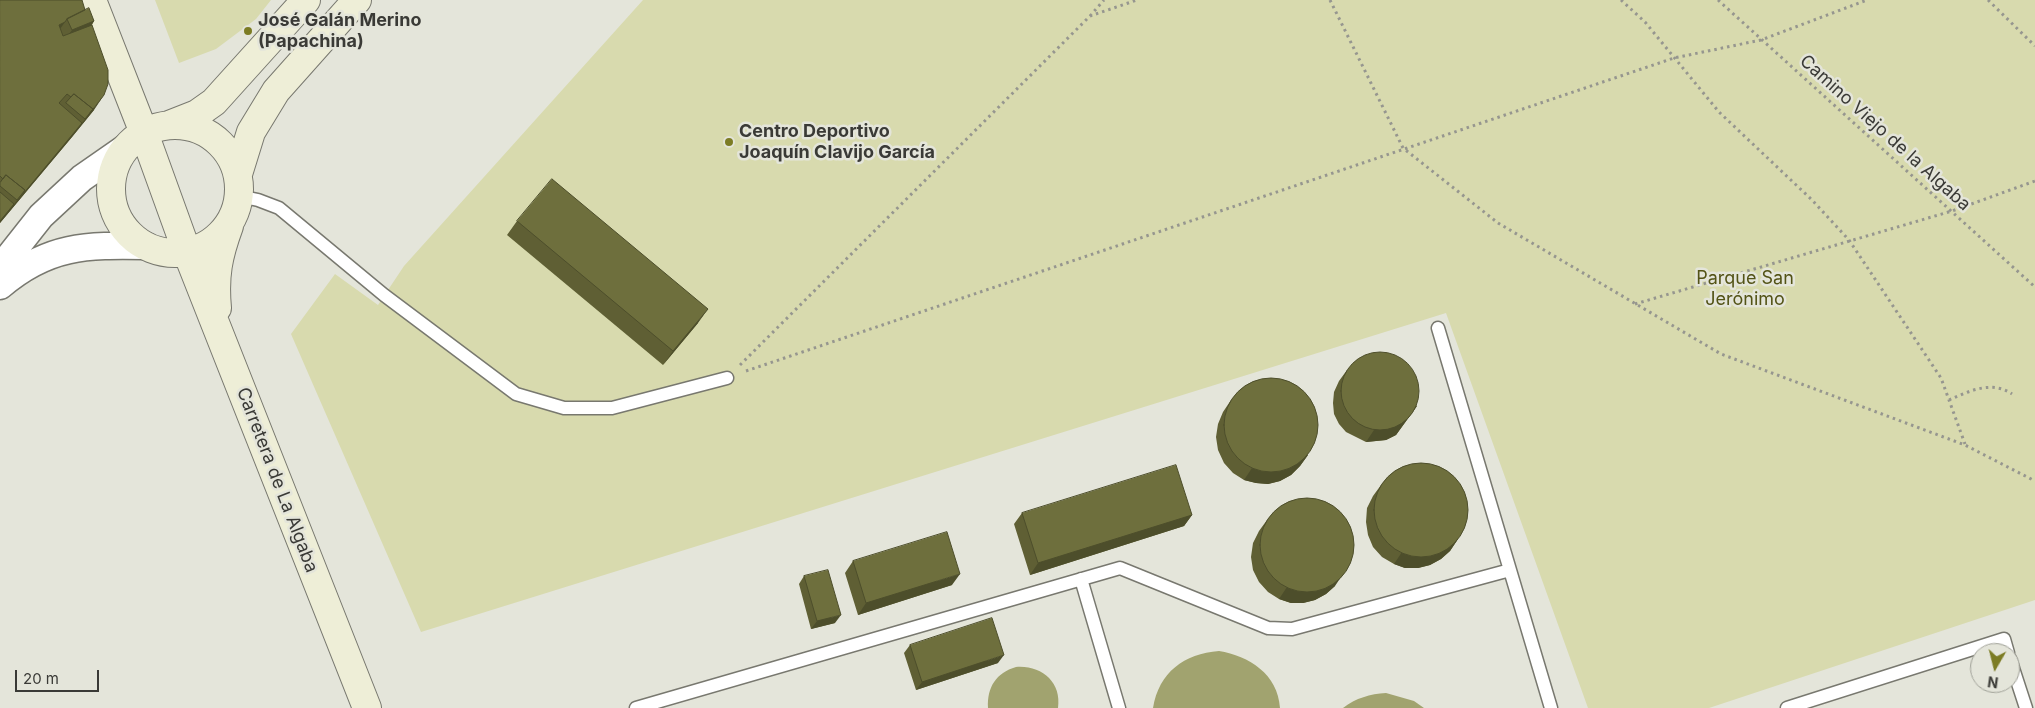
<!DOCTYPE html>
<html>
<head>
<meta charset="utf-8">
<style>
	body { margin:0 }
	#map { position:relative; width:2035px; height:708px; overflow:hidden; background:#e4e5da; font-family:Inter,sans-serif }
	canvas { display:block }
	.north { position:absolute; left:1970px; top:643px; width:50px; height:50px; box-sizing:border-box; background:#e4e5da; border:1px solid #a0a198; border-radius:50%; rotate:188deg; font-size:14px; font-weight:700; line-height:20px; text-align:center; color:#3a3a36 }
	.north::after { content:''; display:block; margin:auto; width:18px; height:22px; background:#7c7c24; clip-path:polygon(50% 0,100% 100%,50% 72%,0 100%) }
	.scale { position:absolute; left:15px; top:670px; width:84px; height:22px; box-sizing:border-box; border:2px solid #3a3a36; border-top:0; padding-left:6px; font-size:15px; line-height:18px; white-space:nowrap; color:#3a3a36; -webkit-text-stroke:4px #e4e5da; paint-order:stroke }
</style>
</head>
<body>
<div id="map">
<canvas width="2035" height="708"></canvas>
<div class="north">N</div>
<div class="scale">20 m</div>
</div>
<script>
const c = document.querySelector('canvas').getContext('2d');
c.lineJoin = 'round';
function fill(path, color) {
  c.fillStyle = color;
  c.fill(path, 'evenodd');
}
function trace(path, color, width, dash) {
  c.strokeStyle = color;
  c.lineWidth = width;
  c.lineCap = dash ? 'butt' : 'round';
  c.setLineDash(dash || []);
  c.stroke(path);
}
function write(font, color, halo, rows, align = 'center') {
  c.font = font + ' Inter,sans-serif';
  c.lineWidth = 5;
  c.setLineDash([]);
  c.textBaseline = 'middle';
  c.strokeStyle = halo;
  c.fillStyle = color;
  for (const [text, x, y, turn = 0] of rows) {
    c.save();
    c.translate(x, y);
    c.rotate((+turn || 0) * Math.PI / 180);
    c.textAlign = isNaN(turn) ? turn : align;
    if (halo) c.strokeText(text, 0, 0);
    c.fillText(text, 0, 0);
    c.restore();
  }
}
fill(new Path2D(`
	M155,0H271L256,19L216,49L179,63Z
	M643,0H2035V600L1709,708H1588L1446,313L421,632L291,334L335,274L378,305L404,266Z`), '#d8daae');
fill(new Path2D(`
	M1219,651C1249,656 1278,674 1280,708H1153C1159,672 1184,654 1219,651Z
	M1016,667C1041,665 1062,682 1058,708H988C987,687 996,673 1016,667Z
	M1386,693L1414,701L1424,708H1343C1356,698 1370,694 1386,693Z`), '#a1a36f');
const lane = new Path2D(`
	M239,196L258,200L279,208L384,295L516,394L564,408H612L727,378
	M1438,328L1551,708
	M1081,579L1119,708
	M2010,659L2026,708
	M636,708L1120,568L1268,628L1292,629L1510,570
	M1787,708L2004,639L2008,653`);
const street = new Path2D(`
	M0,268L41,216L82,178L128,146
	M0,286C48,245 86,245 146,246`);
const secondary = new Path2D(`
	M92,0L144,133L187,252L367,708
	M169,125L197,114L214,102L306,0
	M111 189a64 64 0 1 1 128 0a64 64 0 1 1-128 0Z
	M238,174L251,132L276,91L357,0
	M217,308C214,276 218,256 229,226`);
trace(lane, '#78786f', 15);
trace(street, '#78786f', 29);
trace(secondary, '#78786f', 30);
trace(new Path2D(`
	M1330,0L1403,148L1498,223L1721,354L1965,445L2035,481
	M1621,0L1645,22L1719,112L1812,200L1849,240L1941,378L1965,444
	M1718,0L2035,287
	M1988,0L2035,46
	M1090,16L1104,0
	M1635,304L1952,211L2035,181
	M740,365L1090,16L1137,0
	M746,371L1674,58L1761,40L1867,0
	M1949,400C1969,391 1992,380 2012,394`), '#96968f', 3, [2.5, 4]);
trace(lane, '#fff', 12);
trace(street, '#fff', 26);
trace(secondary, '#eeeed7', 28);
fill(new Path2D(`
	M0,0L85,10L94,21L92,25L94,110L72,137L0,223Z
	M517,221L698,323L663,365L507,235Z
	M1347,370L1417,406L1396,435L1386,440L1366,442L1346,432L1339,424L1334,414L1333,403L1334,392L1339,381Z
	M1231,400L1308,455L1300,466L1291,475L1280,481L1268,484L1256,483L1244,480L1233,473L1224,463L1218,450L1216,437L1218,424L1223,412Z
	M1381,485L1458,539L1450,551L1441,559L1430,565L1418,568H1405L1394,564L1382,557L1373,547L1368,535L1366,522L1367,508L1373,496Z
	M1022,513L1192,515L1184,526L1030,575L1014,524Z
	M1267,520L1335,586L1326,594L1315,600L1303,603H1291L1279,599L1268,592L1259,582L1253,570L1251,557L1253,543L1259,531Z
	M853,561L952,585L858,615L845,573Z
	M804,576L835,623L811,629L799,584Z
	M910,645L998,663L916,690L904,653Z`), '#5f5f34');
fill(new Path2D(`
	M94,21L81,39L62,44L72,30Z
	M65,22L55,36L59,25Z
	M104,95L94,110L72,137L0,223V221L82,123Z
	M708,309L698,323L663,365L673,351Z
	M1417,406L1396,435L1386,440L1366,442L1374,430Z
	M1308,455L1300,466L1291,475L1280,481L1268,484L1256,483L1244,480L1252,468Z
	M1192,515L1184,526L1030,575L1038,563Z
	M1458,539L1450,551L1441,559L1430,565L1418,568H1405L1394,564L1402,552Z
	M960,574L952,585L858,615L866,603Z
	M1343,574L1335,586L1326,594L1315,600L1303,603H1291L1279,599L1287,587Z
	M841,615L835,623L811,629L817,621Z
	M1004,655L998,663L916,690L922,682Z`), '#4d4e2b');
const building = new Path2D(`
	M0,0H82L85,10L67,19L65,22L59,25L63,36L92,25L108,70V84L104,95L90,113L93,109L74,94L71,97L67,94L59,103L82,123L23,194L25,190L6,175L3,179L0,176Z
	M89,8L94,21L72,30L67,19Z
	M74,94L93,109L85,119L66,103Z
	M6,175L25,190L17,200L0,186V183Z
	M552,179L708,309L673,351L517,221Z
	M0,192L14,204L0,221Z
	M1341 391a39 39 0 1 1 78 0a39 39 0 1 1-78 0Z
	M1224 425a47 47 0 1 1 94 0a47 47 0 1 1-94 0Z
	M1374 510a47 47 0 1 1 94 0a47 47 0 1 1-94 0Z
	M1176,465L1192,515L1038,563L1022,513Z
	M1260 545a47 47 0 1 1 94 0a47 47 0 1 1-94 0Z
	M947,532L960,574L866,603L853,561Z
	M828,570L841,615L817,621L804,576Z
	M992,618L1004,655L922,682L910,645Z`);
fill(building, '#6e6f3d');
trace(building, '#4d4e2b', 1);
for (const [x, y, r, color] of [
	[248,31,5,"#7c7c24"],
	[729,142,5,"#7c7c24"]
]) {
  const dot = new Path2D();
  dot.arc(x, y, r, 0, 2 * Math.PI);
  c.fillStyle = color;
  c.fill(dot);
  trace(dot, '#e4e5da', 2);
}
write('bold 18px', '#3a3a36', '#e4e5da', [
	["José Galán Merino",258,21],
	["(Papachina)",258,42],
	["Centro Deportivo",739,132],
	["Joaquín Clavijo García",739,153]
], 'left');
write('18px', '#3a3a36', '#e4e5da', [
	["Camino Viejo de la Algaba",1885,133,42],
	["Carretera de La Algaba",277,480,69]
]);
write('18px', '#535316', '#e4e5da', [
	["Parque San",1745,279],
	["Jerónimo",1745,300]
]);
</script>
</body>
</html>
